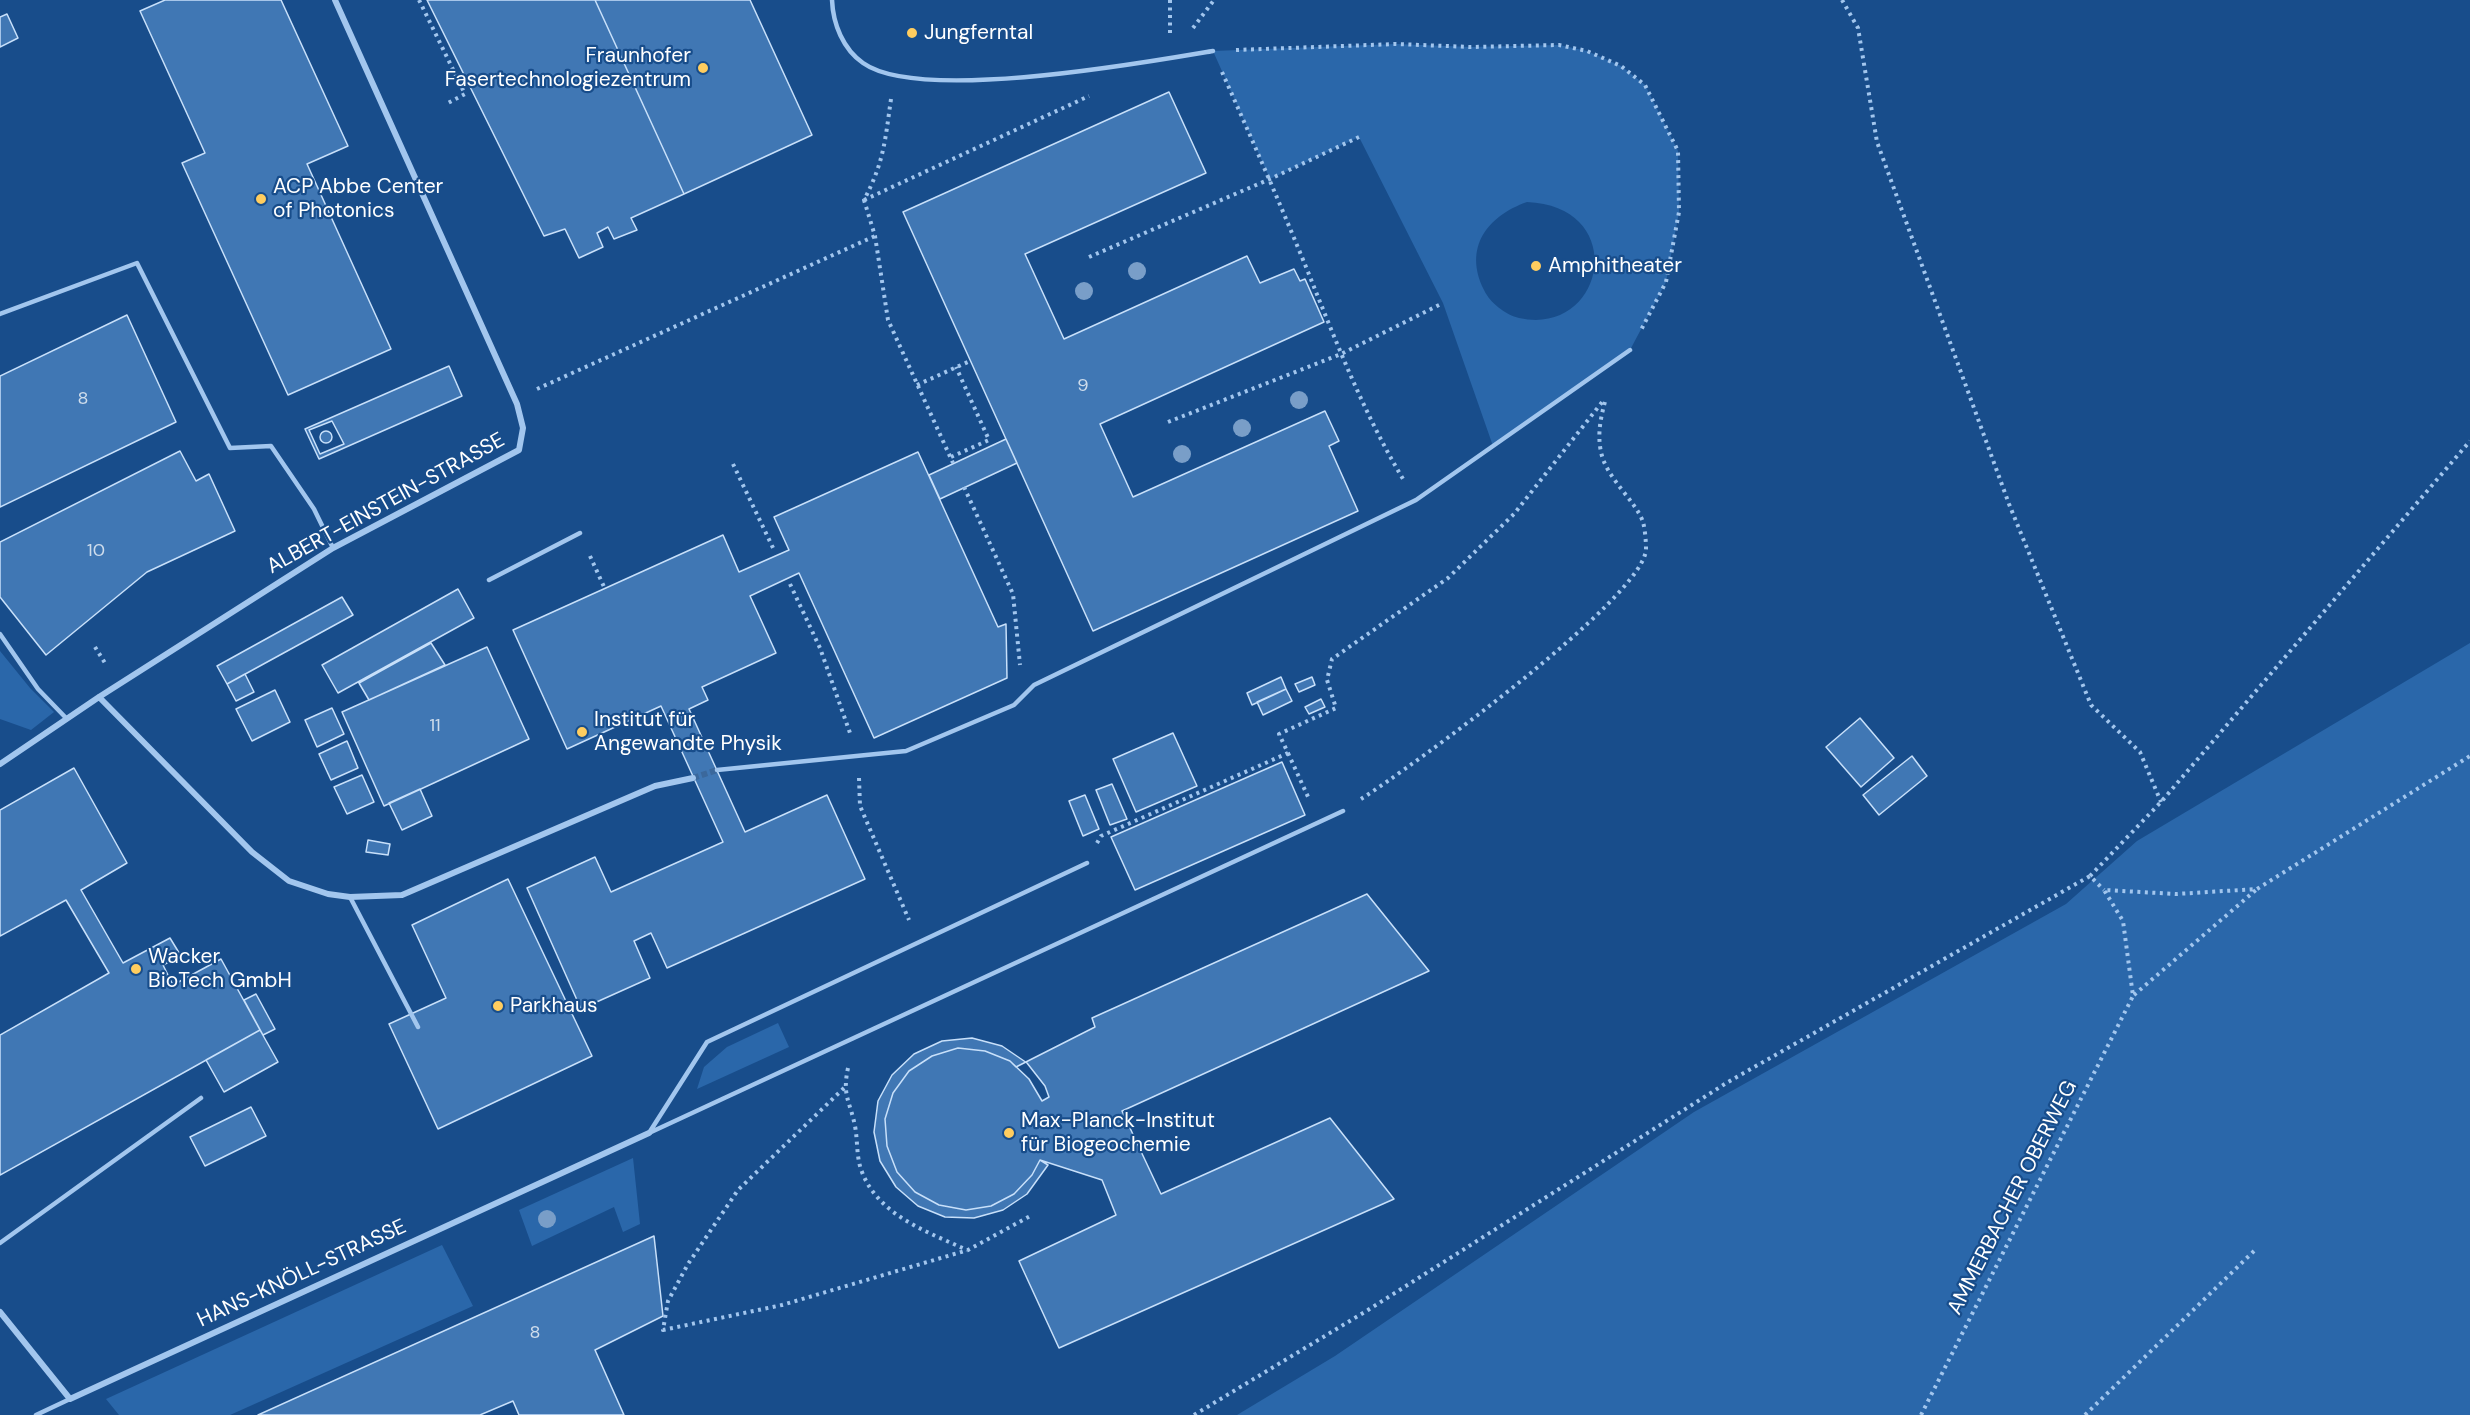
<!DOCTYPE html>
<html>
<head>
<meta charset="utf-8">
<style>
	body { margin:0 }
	canvas { display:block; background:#184d8b }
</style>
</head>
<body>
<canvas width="2470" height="1415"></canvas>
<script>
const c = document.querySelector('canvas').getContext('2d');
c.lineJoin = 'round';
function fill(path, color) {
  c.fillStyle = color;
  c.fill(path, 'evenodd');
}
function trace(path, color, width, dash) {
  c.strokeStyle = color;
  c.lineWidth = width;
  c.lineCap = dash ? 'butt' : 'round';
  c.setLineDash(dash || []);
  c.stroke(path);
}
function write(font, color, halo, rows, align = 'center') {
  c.font = font + ' "DM Sans",sans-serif';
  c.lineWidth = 4.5;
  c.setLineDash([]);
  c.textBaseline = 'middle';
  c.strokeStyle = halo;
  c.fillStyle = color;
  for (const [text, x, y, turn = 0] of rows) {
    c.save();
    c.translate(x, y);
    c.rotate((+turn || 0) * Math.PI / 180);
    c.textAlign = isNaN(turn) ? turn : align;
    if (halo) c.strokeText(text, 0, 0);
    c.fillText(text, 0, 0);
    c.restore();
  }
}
fill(new Path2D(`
	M1396,44L1471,47L1559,45L1587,51L1621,66L1645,85L1678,151L1679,212L1666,282L1630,350L1493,446L1443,303L1359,137L1270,179L1213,51ZM1527,202C1630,206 1606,337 1519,318C1506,315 1490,303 1484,290C1463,248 1487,216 1527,202Z
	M2470,643V1415H1237L1335,1356L1694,1112L2066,904L2137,841Z
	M0,651L30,688L54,712L31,730L0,719Z
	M778,1023L789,1047L697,1089L704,1067L727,1047Z
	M633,1158L640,1224L623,1232L614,1207L532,1246L519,1210Z
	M442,1245L473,1306L230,1415H119L106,1399Z`), '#2a67aa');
const building = new Path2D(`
	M165,0H281L348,146L307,164L391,349L288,395L182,163L205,153L140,11Z
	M427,0H595L684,194L631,218L637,230L614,239L608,227L597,233L603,247L579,258L565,229L544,236Z
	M595,0H750L812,135L684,194Z
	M7,14L18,38L0,47V17Z
	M1169,92L1206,173L1025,254L1064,339L1247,256L1260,283L1294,269L1300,281L1305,279L1324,322L1100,424L1133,497L1325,411L1339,441L1329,446L1358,511L1093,631L903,212Z
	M127,315L176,422L0,507V376Z
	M449,366L462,396L319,459L305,429ZM332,421L344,444L320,454L309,430Z
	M320 437a6 6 0 1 1 12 0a6 6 0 1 1-12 0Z
	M1006,439L1017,463L940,499L929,475Z
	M180,451L196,481L209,474L235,531L147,572L46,655L0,597V542Z
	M918,452L998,627L1006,624L1007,678L874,738L799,573L750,596L776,653L702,687L708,700L689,709L745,832L827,795L865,879L667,968L651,933L634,941L650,978L581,1009L527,888L595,857L611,892L723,842L661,706L567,749L513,630L723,535L739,572L789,550L774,517Z
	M458,589L474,618L338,693L322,665Z
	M342,597L353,615L227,684L217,666Z
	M431,643L445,665L369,700L359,683Z
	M487,647L529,739L384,806L342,712Z
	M245,674L254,692L236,701L227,684Z
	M1281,677L1286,689L1252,705L1247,693Z
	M1312,677L1315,685L1299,692L1295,684Z
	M1286,689L1292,701L1263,715L1257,702Z
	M275,690L290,722L252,741L236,709Z
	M1321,699L1325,707L1309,714L1305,707Z
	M332,708L344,734L317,747L305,720Z
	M1860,718L1894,758L1861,787L1826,747Z
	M1173,733L1197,786L1136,812L1113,759Z
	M347,741L358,768L331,780L319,754Z
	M1912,756L1927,776L1879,815L1863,795Z
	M1282,762L1305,815L1135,890L1111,837Z
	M74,768L127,863L81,890L123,963L170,938L181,956L163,965L173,985L221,959L260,1030L0,1175V1035L109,973L66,900L0,936V810Z
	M362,775L374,802L347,814L334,787Z
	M1112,784L1127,819L1110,825L1096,790Z
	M420,789L432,816L402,830L389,803Z
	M1085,795L1099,829L1083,836L1069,801Z
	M368,840L390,844L388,855L366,852Z
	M508,879L592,1056L438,1129L389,1024L446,998L412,925Z
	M1367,894L1429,971L1122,1111L1161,1194L1330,1118L1394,1199L1059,1348L1019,1261L1116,1215L1102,1180L1040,1160L1032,1175L1014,1194L991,1206L966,1210L939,1205L915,1192L897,1172L887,1146L885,1119L893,1093L909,1071L932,1056L958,1048L985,1051L1010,1061L1016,1067L1095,1027L1092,1018Z
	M256,994L275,1029L263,1035L244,1000Z
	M260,1030L278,1062L224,1092L206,1060Z
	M972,1038L1002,1046L1027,1063L1045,1086L1049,1097L1042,1101L1029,1079L1010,1061L985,1051L958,1048L932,1056L909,1071L893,1093L885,1119L887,1146L897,1172L915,1192L939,1205L966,1210L991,1206L1014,1194L1032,1175L1040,1160L1048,1165L1027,1194L1003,1210L974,1218L945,1217L918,1206L896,1187L880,1161L874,1132L878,1101L892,1075L914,1054L942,1041Z
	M251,1107L266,1136L205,1166L190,1137Z
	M654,1236L663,1316L595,1350L624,1415H519L513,1401L480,1415H258Z`);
fill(building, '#4077b4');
trace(building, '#c8e0fa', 1.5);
trace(new Path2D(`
	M693,778L717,770`), '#3b689c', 6, [6, 3]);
trace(new Path2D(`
	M419,0L465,94L446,104
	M1170,0V34
	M1842,0L1858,28L1877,142L2009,504L2091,705L2140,752L2161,802
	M1193,28L1214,0
	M1236,50L1396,44L1471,47L1559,45L1587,51L1621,66L1645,85L1678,151L1679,212L1666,282L1641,330
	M1222,72C1251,137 1279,201 1306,267C1335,339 1363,412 1403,479
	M891,99C885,141 884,162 864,200L875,236L888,320L953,463
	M864,200L1089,96
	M1089,257L1270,179L1359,137
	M917,385L970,361
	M537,389L875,236
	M1168,422L1341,354L1443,303
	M951,457L989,440L956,367
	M733,464L774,550
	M964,487L1013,594L1020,665
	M590,556L605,589
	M790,584L820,648L850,733
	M95,647L105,663
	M1288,753L1309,799
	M859,778L860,806L909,920
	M1361,799C1409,769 1645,597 1646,549C1646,541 1645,529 1643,522C1636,501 1606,478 1601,452C1597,433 1601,416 1606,398
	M1097,843L1101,836L1288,753L1279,734L1336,708L1327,680L1332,659L1448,578L1514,514L1603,401
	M2090,876L2161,802L2470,441
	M2134,995L2257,889
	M848,1068C842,1096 850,1101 855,1126C858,1142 856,1157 862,1172C879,1216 928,1232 967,1250
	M844,1088L738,1190L688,1264L668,1301L663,1330L782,1305L968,1250L1032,1215
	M1194,1415L1368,1310L1728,1082L2090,876L2104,890
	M1921,1415L2133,996L2123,921L2104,890L2176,894L2257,889L2470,756
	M2085,1415L2254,1251`), '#a2c6ee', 4, [3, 4.5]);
trace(new Path2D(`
	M832,0C833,24 843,49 863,63C919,103 1142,63 1213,51
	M0,314L137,263L230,448L271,446L314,509L333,548
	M489,580L580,533
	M0,634L38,689L67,719
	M717,770L906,751L1014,705L1034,685L1416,500L1630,350
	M350,897L418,1027
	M649,1133L1343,811
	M649,1133L707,1042L1087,863
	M0,1243L201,1098
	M36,1415L70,1399`), '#a2c6ee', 4.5);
trace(new Path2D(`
	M99,697L252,852L289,881L328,894L350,897L402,895L655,786L693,778
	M0,764L99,697L333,548L519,450L523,428L517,404L335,0
	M0,1312L70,1399L649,1133`), '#a2c6ee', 6);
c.fillStyle = '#799ec8';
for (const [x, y] of [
	[1137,271],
	[1084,291],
	[1299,400],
	[1242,428],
	[1182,454],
	[547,1219]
]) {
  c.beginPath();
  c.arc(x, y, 9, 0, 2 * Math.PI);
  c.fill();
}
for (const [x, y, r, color] of [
	[912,33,6,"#ffcd5f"],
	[703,68,6,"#ffcd5f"],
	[261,199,6,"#ffcd5f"],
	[1536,266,6,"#ffcd5f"],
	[582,732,6,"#ffcd5f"],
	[136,969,6,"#ffcd5f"],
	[498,1006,6,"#ffcd5f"],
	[1009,1133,6,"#ffcd5f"]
]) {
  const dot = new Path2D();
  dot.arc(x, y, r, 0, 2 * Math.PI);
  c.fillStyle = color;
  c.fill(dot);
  trace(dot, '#184d8b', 2);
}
write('18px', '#cfddec', null, [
	["9",1083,386],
	["8",83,399],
	["10",96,551],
	["11",435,726],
	["8",535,1333]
]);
write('21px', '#fff', '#184d8b', [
	["Jungferntal",924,33],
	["Fraunhofer",691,56,"right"],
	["Fasertechnologiezentrum",691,80,"right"],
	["ACP Abbe Center",273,187],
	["of Photonics",273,211],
	["Amphitheater",1548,266],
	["Institut für",594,720],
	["Angewandte Physik",594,744],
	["Wacker",148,957],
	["BioTech GmbH",148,981],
	["Parkhaus",510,1006],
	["Max-Planck-Institut",1021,1121],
	["für Biogeochemie",1021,1145]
], 'left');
write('21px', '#fff', '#184d8b', [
	["ALBERT-EINSTEIN-STRASSE",386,504,-29],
	["AMMERBACHER OBERWEG",2013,1198,-63],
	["HANS-KNÖLL-STRASSE",302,1274,-25]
]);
</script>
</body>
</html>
